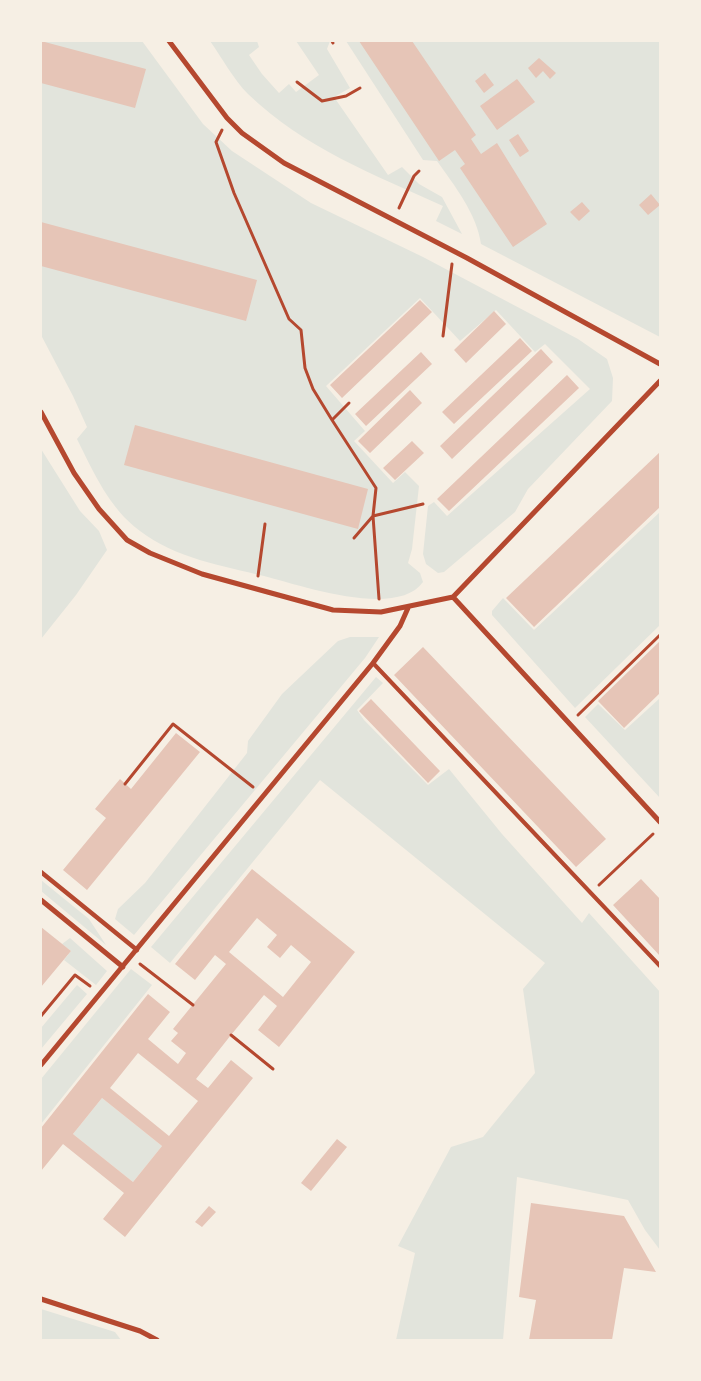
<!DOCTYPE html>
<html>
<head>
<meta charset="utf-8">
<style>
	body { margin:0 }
	#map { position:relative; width:701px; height:1381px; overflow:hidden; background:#f6efe4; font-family:Merriweather,serif }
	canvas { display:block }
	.frame { position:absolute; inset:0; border:42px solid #f6efe4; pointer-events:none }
</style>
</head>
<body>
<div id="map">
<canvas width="701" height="1381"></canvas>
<div class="frame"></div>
</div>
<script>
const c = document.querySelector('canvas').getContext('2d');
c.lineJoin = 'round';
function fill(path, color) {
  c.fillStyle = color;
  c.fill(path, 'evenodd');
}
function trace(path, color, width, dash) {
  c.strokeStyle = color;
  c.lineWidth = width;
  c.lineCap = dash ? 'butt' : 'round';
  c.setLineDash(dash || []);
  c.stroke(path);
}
fill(new Path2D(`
	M41,41H142L203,124L232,151L311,203L423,257L578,339L607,359L613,378L612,401L528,489L515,512L444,572L438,573L426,564L423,554L428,506L434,502L447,516L590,389L545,344L535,352L496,310L460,341L420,298L326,386L365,431L354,441L393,483L405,472L419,486L412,549L408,563L420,573L423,582C397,619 299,585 264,576C223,566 175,558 140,531C109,508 94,473 77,439L87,427L73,396L41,335Z
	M210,41H257L259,47L249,55L262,74L279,93L289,84L296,92L319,75L296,41H330L327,49L350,88L334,97L388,175L402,167L419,184L442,197L462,234L436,221L443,206C375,175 304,148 248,94C234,80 222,58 210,41Z
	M346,41H660V337L481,244C477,214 454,185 437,161L423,160Z
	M41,449L80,511L99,531L107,550L76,595L41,639Z
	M660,512V625L575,708L492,615V611L503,598L534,630Z
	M350,637H379L365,658L134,935L115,919L118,909L145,883L247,753L248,741L282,694L338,641Z
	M376,677L383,683L357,710L364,720L428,785L449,769L502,834L582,923L589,913L660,992V1250L645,1230L628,1200L517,1177L503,1340H396L415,1253L398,1246L451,1147L483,1137L535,1073L523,989L545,963L320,780L170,963L151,947Z
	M660,698V798L585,717L598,704L625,730Z
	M41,880L89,919L106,945L41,891Z
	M70,938L107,971L96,985L64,960L71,951L62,944Z
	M131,969L152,985L41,1124V1079Z
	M77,985L87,994L41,1049V1028Z
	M102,1098L162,1146L133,1182L73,1134Z
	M41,1309L115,1332L121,1340H41Z`), '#e2e4dc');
fill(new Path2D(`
	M41,41L146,69L135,108L41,83Z
	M359,41H412L476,135L471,139L481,154L497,143L547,224L513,247L460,168L465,164L455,150L439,161Z
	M539,58L556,73L550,79L543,71L536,78L528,68Z
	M485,73L494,85L484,93L475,81Z
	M517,79L535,102L497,130L480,106Z
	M518,134L529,151L520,157L509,140Z
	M651,194L660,205L648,215L639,205Z
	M582,202L590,211L579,221L570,212Z
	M41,222L257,280L246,321L41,266Z
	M420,300L432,312L342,398L330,385Z
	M494,311L506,324L466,363L454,350Z
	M520,338L532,351L454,424L442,412Z
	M541,349L553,362L452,459L440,446Z
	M421,352L432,364L366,426L355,414Z
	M567,375L579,388L449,511L437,499Z
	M410,390L422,403L370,453L358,441Z
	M135,425L368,489L358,529L124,465Z
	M412,441L424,453L395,480L383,468Z
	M660,452V507L534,627L506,598Z
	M660,641V693L624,728L598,701Z
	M423,647L606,839L576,867L394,675Z
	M371,699L440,771L428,783L359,711Z
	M176,733L200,752L87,890L63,870L106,818L95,809L120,779L131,789Z
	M252,869L355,952L279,1047L258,1030L277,1006L264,995L231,1035L196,1079L208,1088L231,1060L253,1078L125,1237L103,1219L124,1193L63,1144L41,1171V1128L148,994L170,1012L148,1039L178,1064L186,1053L171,1041L178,1033L173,1029L226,964L215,955L195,980L175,964ZM257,918L277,935L267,947L280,958L291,945L311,962L283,997L229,952ZM138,1053L198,1101L169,1136L110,1088ZM102,1098L162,1146L133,1182L73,1134Z
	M641,879L660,899V956L613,905Z
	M41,927L71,951L41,987Z
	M337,1139L347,1147L311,1191L301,1183Z
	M531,1203L624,1216L656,1272L624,1268L612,1340H529L536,1300L519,1297Z
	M209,1206L216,1212L202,1227L195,1222Z`), '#e6c5b7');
trace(new Path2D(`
	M332,41L333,43
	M297,82L322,101L346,96L360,88
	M222,130L216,142L234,193L289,319L301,330L305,368L313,389L332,420
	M399,208L414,176L419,171
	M443,336L452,264
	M349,403L332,420L376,488L373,516L379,599
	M354,538L373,516L423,504
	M258,576L265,524
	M578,715L660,635
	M125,784L173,724L253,787
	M599,885L653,834
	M140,964L193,1005
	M41,1016L75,975L90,986
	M231,1035L273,1069`), '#b5482f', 3);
trace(new Path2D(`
	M373,663L660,966`), '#b5482f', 4);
trace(new Path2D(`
	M41,872L137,950`), '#b5482f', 4.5);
trace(new Path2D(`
	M169,41L227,118L242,133L284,163L467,258L660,364
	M41,412L74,473L99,509L127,540L150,553L202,574L333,610L381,612L453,597L660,381
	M453,597L660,822
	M41,900L123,967
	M41,1065L373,663L400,626L408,608
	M41,1299L140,1331L157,1340`), '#b5482f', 5);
</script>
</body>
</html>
